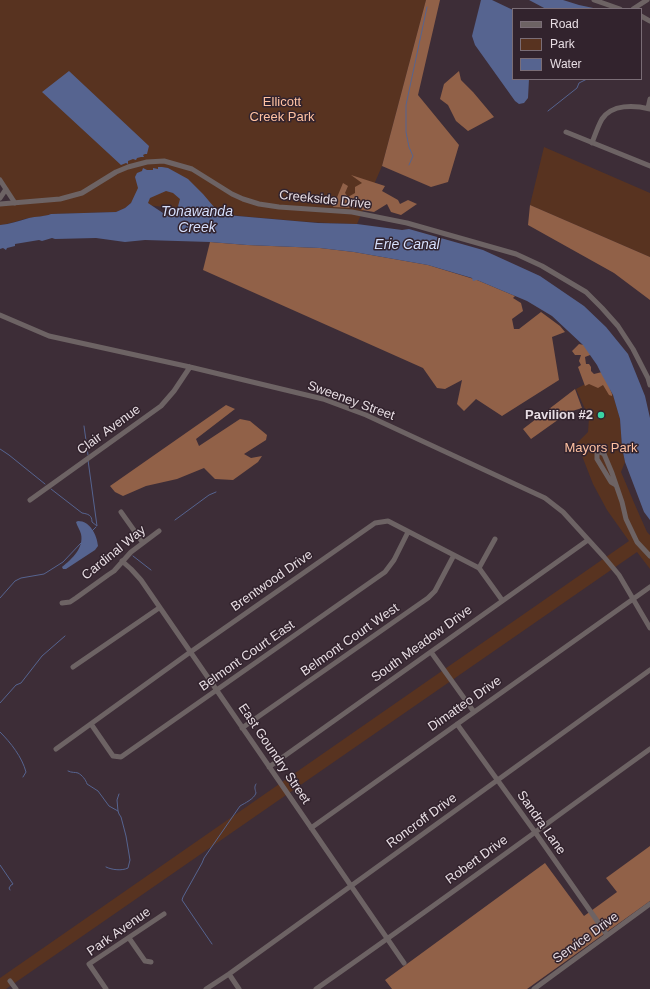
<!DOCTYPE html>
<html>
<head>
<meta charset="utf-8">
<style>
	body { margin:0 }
	#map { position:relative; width:650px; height:989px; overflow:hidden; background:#3d2d37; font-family:Helvetica,sans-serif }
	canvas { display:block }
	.legend { position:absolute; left:512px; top:8px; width:130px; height:72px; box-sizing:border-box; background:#32232d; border:1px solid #7a6d76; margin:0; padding:5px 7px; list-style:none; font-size:12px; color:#e7dde3 }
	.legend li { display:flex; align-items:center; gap:8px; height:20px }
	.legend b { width:20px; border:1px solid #7a6d76 }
</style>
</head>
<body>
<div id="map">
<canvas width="650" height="989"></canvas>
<ul class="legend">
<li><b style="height:5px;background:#6d6364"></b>Road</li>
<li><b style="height:11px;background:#583320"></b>Park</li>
<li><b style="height:11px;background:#566490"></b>Water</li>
</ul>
</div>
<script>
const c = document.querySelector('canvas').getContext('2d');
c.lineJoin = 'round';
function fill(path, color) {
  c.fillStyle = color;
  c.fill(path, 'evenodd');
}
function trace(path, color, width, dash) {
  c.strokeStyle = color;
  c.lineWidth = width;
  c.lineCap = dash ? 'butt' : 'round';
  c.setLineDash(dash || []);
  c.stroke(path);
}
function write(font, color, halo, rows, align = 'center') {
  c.font = font + ' Helvetica,sans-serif';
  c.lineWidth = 3;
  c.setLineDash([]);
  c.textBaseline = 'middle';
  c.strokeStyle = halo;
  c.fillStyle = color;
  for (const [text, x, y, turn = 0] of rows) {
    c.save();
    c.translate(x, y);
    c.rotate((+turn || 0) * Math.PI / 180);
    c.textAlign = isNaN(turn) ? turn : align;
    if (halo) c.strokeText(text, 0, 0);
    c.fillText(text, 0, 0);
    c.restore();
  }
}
fill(new Path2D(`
	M0,0H426L382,166L357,224C281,222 206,212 131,203L125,208L116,212L51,214C44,217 36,217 29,218C19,220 10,224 0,225V205L15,203L0,180Z
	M544,147L650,193V257L530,205Z
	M602,375L613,395L620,419L622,447L625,462L621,472L635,505L647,532L650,535V569L637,552L6,989H0V978L629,541L607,510L593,484L577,443L588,432L589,418L576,389Z`), '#583320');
fill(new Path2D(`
	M426,0H440L418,95L459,145L448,182L431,187L382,166Z
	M459,71L461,80L473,92L494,117L468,131L456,121L448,105L440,99L444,84Z
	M351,175L385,186L382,191L398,200L400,204L408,200L417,204L401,215L391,212L387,204L374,212L362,210L357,205L353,208L333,207L343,183L348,186L345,193L348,197L355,193V187L362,183Z
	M530,205L650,257V300L614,273L528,225Z
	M210,242L247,245L320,248L354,252L428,265L477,280L515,296L513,298L521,303L523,311L512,319L514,329H519L541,312L560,326L565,332L552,337L559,380L502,416L476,399L464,411L457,404L462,380L445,389L437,388L423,368L203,270Z
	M579,344L589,346L591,352L590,355L585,357L586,364H589L591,367V371L594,374L602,372L605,376L612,394V396L609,395L603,385L598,388L589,384L585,386L578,367L581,365L579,361L581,355H575L572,351Z
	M575,389L582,408L569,412L531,439L523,429Z
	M226,405L235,409L196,439L199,446L240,419L250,421L267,435L266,440L244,454L251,458L262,456L258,462L233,480L215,479L204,468L177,479L146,486L123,496L115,492L110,486Z
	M650,846V901L527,989H392L385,980L545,863L584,916L617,892L606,878Z`), '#916148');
fill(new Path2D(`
	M481,0H492L513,10V79H529L528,98L524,103L519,104L515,101L475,45L472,36Z
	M529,0H563L579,5L598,9H546Z
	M69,71L149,146L147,154H145L143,155L144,157H141L137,158L136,160L133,159L128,161V164L126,163L121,165L42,92Z
	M158,167H162L168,168L188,179L203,194L214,207L226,215L318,223L357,224L402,230L409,229L483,250L540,276L584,306L606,327L628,354L645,396L650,418V520L644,512L625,462L622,447L620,419L613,395L602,375L597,365L583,345L552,316L527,301L477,280L473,281L472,278L428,265L354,252L320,248L247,245L210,242L145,240L125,242L96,238L55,239L52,238L42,241L39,240L15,244V246L7,248L6,250L3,248L0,249V225C10,224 19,221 29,218C36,216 44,217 51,214L116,212L125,208L131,203L138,188L135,177L137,173L142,171L143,168L147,170H153V168L158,169ZM166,191L173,193L180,199L177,210L169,217L148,203L150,198Z
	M78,521C90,521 97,535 98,546L95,550L66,569H63L62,567C72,559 84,548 81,534C80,530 77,526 76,522Z`), '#566490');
trace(new Path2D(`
	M548,111L577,88L579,83L587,79
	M409,165L413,156L409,147L406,132V105L427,7
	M84,426L88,455
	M0,449L9,455L45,484
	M51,489L82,513C88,514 92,515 92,522L97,526L88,460
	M175,520L209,495L216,492
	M92,531L96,527
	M133,556L151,570
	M0,598L15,581L21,578L44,574L63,562L81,543
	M0,703L16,685L21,683L42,656L65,636
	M0,732C11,743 22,757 26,772L23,777
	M68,771C72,773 75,772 78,773C82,775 86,780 87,784L98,791L109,806L118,811
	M0,865L13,884L11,885L9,888L10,890
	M106,867C112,870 122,871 128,868L130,860L126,836L121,817L119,814L118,811L117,800L119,794
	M212,944L182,900L183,897L202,863L204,858L240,806C245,803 254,799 256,793C255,789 254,787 256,784`), '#566490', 1);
trace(new Path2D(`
	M594,0L620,9
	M633,9L647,0
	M641,16L650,21
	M648,108L650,99
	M566,132L650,166
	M592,143C595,135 598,126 602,119C612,104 634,105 650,109
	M0,180L15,203
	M0,198L6,189
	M0,204L60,199L82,193L116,172L128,167L147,162L164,161L192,169L232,194L243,199L259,204L279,207L352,212L407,223L516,254L542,266L586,292L602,308L618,326L633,349L648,378L650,385
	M0,315L49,336L190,367L323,399L366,415L545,498L563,512L604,557L619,575L650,628
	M616,485L611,482L597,459V450L604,454L612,473L622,502L626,519L637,542L650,556
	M30,500L161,406L174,391L190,367
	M121,512L143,543
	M122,561L131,569L141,580L404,963
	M479,568L495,539
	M62,603L70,602L76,598L108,575L114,571L131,552L159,531
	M431,652L474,712
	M73,667L159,608
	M91,724L113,756L121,757L385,572L394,560L408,532
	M457,724L535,832L607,935
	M242,728L428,598L435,591L454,555
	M56,749L189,653L375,523L388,521L479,568L502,600
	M269,767C376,692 481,615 588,540
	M311,828L650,587
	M129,938L145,961L151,962
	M229,974L239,989
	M10,981L16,989
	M106,989L89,964L164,914
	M206,989L229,974L650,670
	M316,989C428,911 539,829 650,749
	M534,989L650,904`), '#6d6364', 5);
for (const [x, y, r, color] of [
	[601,415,4,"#39d4a5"]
]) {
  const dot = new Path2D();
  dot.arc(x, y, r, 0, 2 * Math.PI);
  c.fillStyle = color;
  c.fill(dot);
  trace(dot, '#32232d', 1.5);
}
write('13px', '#ffc2a2', '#32232d', [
	["Ellicott",282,102],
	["Creek Park",282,117],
	["Mayors Park",601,448]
]);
write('13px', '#e7dde3', '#32232d', [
	["Creekside Drive",325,200,6],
	["Sweeney Street",351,401,20],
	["Clair Avenue",109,430,-36],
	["Cardinal Way",114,553,-39],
	["Brentwood Drive",272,581,-35],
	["Belmont Court West",350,640,-35],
	["South Meadow Drive",422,644,-36],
	["Belmont Court East",247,656,-35],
	["Dimatteo Drive",465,704,-35],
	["East Goundry Street",274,754,56],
	["Roncroff Drive",422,821,-36],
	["Sandra Lane",541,823,55],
	["Robert Drive",477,860,-36],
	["Park Avenue",119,932,-35],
	["Service Drive",586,938,-36]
]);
write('bold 13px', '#e7dde3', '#32232d', [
	["Pavilion #2",593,415]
], 'right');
write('italic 14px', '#d6dffc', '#32232d', [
	["Tonawanda",197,212],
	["Creek",197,228],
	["Erie Canal",407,245]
]);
</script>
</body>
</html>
